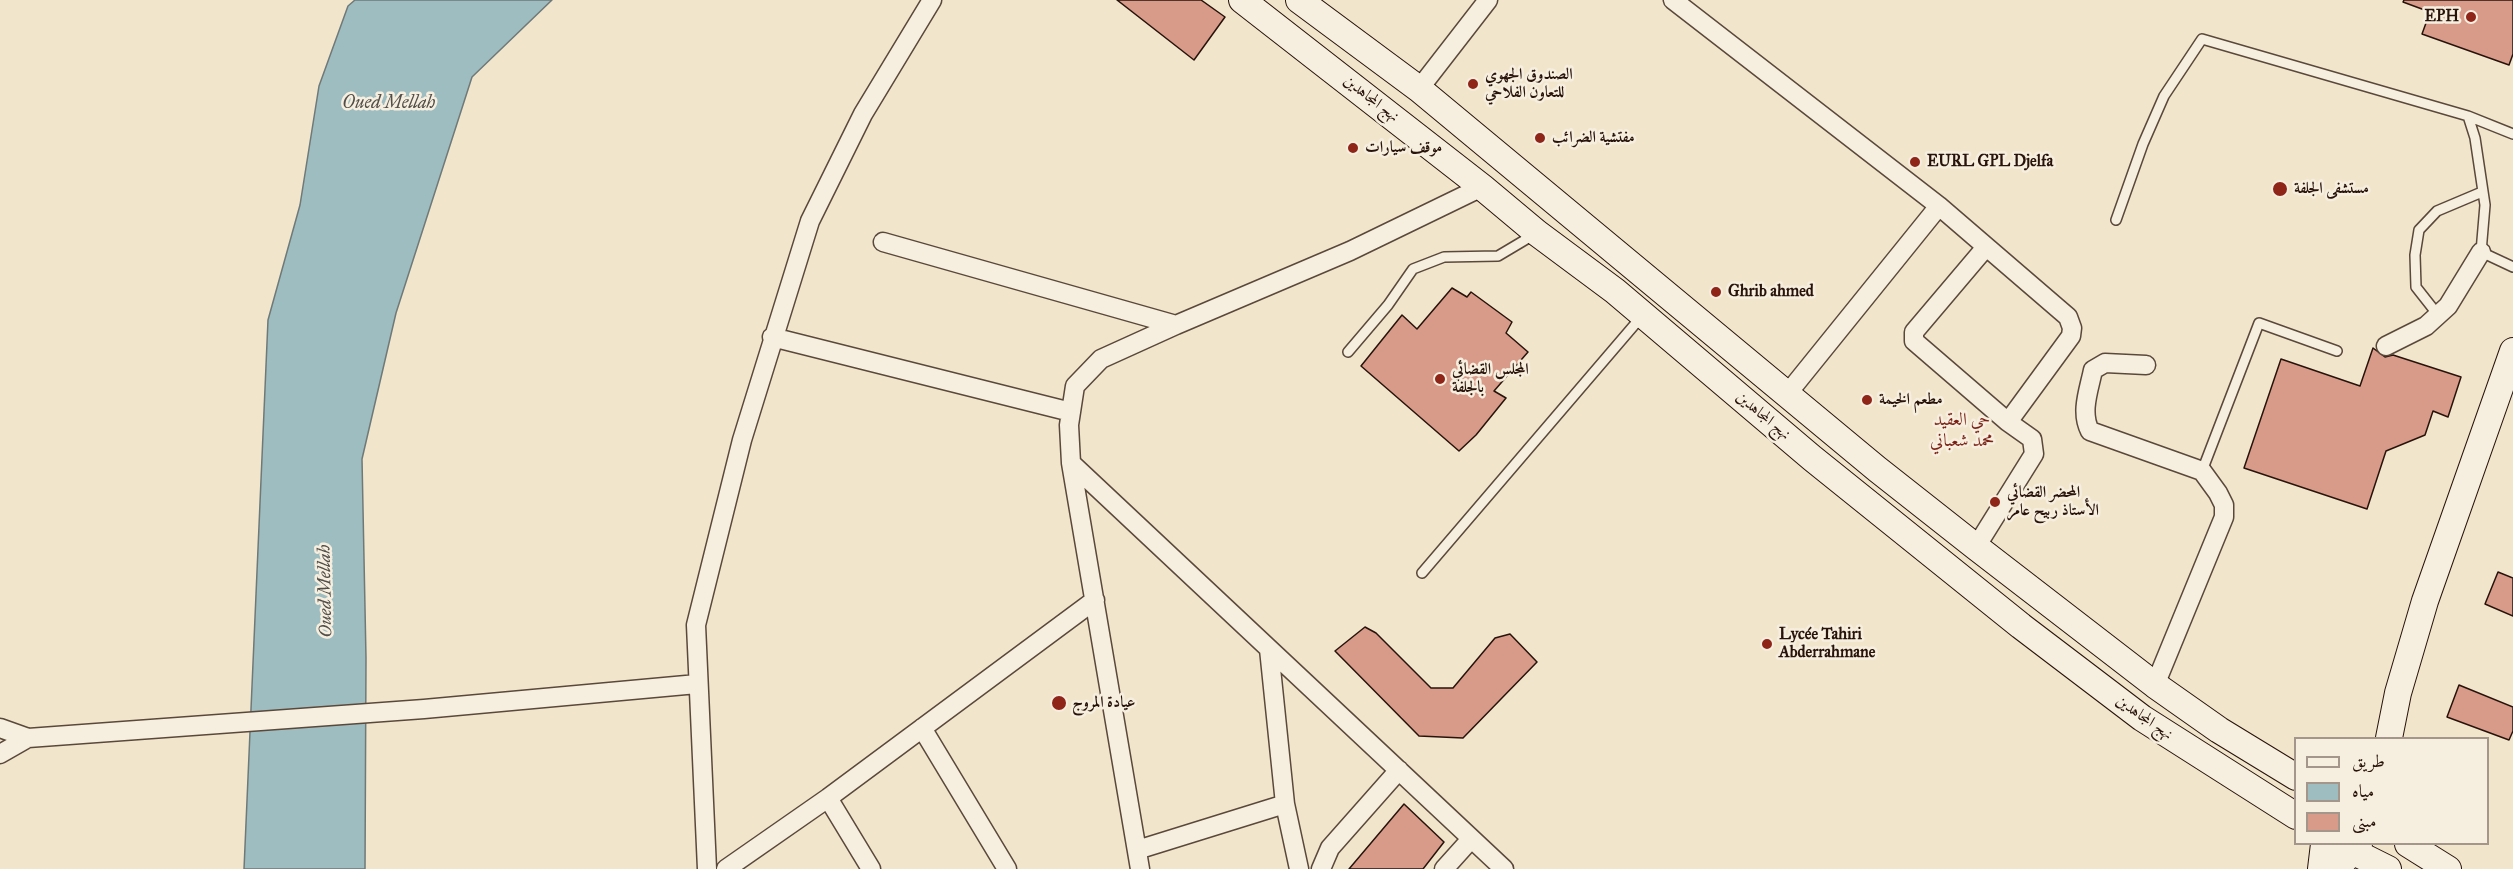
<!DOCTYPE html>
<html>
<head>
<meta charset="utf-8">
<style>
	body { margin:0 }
	#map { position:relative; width:2513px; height:869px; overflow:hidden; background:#f1e5cc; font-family:"IM FELL Great Primer",Amiri,serif }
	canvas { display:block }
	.legend { position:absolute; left:2294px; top:737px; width:195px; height:108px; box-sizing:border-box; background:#f6eede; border:2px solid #a4968a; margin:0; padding:8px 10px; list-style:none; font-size:18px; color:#28130b }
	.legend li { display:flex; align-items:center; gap:12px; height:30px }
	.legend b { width:30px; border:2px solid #a4968a }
</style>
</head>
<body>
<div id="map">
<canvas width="2513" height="869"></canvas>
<ul class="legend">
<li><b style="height:8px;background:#f6eede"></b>طريق</li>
<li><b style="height:16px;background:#9ebdc0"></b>مياه</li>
<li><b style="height:16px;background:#d89a89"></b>مبنى</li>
</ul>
</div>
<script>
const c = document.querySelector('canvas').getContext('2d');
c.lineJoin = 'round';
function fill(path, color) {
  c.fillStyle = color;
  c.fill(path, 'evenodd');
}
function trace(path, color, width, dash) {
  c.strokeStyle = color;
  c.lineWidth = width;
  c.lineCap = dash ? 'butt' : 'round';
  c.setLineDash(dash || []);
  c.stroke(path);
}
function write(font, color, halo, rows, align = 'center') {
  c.font = font + ' "IM FELL Great Primer",Amiri,serif';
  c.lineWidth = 5;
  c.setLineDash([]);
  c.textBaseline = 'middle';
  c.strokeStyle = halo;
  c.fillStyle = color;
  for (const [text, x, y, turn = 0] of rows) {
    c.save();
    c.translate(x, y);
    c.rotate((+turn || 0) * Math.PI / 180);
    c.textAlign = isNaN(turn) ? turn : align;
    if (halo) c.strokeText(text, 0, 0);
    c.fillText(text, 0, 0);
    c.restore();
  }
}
const water = new Path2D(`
	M355,0H552L472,77L396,313L362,459L366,658L365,869H244L268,320L300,205L319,86L348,6Z`);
fill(water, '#9ebdc0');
trace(water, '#6f7978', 1.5);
const building = new Path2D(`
	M1117,0H1201L1225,17L1194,60Z
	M2404,0H2513V54L2509,65L2422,34L2430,12L2403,2Z
	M1452,288L1467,297L1471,292L1512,322L1506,333L1528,352L1494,391L1506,398L1476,435L1459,451L1361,366L1402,315L1417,329Z
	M2373,348L2385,357L2393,355L2461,377L2448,417L2433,411L2425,435L2386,451L2367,509L2244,468L2281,359L2360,386Z
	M2498,572L2513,578V616L2485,604Z
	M1365,627L1376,633L1431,688H1453L1495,638L1510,634L1537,662L1463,738L1419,736L1335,651Z
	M2459,685L2513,707V731L2509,740L2447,717Z
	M1404,804L1444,842L1423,869H1349Z`);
fill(building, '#d89a89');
trace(building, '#28130b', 1.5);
const lane = new Path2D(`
	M2468,116L2513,134
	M2116,220L2143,144L2164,96L2202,39L2468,116L2475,138L2485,205L2481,252L2513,267
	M2438,315L2416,287L2415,255L2419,230L2437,211L2482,192
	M1348,352L1388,305L1413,269L1444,257L1498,256L1535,234
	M2202,471L2259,323L2337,351
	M1422,573L1642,316`);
const street = new Path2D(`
	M1673,0L1939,206L2068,317L2072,328L2071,336L2008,422L2032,439L2034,454L1976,547
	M1419,89L1488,0
	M883,242L1176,325
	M1986,247L1914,332V341L2008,422
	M772,337L1071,412
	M2386,346L2426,326L2448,306L2481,252
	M2146,365L2105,363L2093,370C2089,390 2080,412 2090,431L2202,471L2218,493L2224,505V517L2155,685
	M1788,393L1939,206
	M1071,463L1504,869
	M1269,649L1285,804L1299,869
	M0,728L28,738L424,709L697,684
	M922,728L1007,869
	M0,754L28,738
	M828,798L871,869
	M1137,850L1285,804
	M707,869L696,625L742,440L810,221L863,114L932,0
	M726,869L828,798L1095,600
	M1140,869L1071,463L1069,425L1075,386L1101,359L1176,325L1350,251L1482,187
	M1321,869L1330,848L1399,770
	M1444,869L1471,839`);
const secondary = new Path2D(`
	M1242,0L1482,187L1537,233L1615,291L1812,458L2021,626L2142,718L2296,816
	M1299,0L1419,89L1877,469L1976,547L2155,685L2219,730L2296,777
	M2389,738L2398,693L2425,601L2513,351
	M2408,844L2448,869
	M2346,848L2388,869
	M2321,869L2324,844
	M2336,869L2359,844`);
trace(lane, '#5a483b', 12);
trace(street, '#5a483b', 21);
trace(secondary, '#28130b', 28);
trace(lane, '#f6eede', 9);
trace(street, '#f6eede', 18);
trace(secondary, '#f6eede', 26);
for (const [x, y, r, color] of [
	[2471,17,6,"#8f2418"],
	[1473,84,6,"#8f2418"],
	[1540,138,6,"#8f2418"],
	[1353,148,6,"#8f2418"],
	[1915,162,6,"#8f2418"],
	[2280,189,8,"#8f2418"],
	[1716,292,6,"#8f2418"],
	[1440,379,6,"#8f2418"],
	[1867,400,6,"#8f2418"],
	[1995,502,6,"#8f2418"],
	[1767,644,6,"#8f2418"],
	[1059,703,8,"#8f2418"]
]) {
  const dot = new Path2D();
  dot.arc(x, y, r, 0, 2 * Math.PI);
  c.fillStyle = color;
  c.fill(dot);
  trace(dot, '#f6eede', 2);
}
write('bold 16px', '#28130b', '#f6eede', [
	["EPH",2459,17,"right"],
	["الصندوق الجهوي",1485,75],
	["للتعاون الفلاحي",1485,93],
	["مفتشية الضرائب",1552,138],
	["موقف سيارات",1365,148],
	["EURL GPL Djelfa",1927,162],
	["مستشفى الجلفة",2294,189],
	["Ghrib ahmed",1728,292],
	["المجلس القضائي",1452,370],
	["بالجلفة",1452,388],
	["مطعم الخيمة",1879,400],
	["المحضر القضائي",2007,493],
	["الأستاذ ربيح عامر",2007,511],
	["Lycée Tahiri",1779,635],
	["Abderrahmane",1779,653],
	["عيادة المروج",1072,703]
], 'left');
write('16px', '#28130b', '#f6eede', [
	["نهج المجاهدين",1371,99,38],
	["نهج المجاهدين",1763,416,40],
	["نهج المجاهدين",2144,718,35]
]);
write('italic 18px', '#514e4a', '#f6eede', [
	["Oued Mellah",389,104],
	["Oued Mellah",326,591,-91]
]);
write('18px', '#7a1f14', '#f6eede', [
	["حي العقيد",1962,421],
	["محمد شعباني",1962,442]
]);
</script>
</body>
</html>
